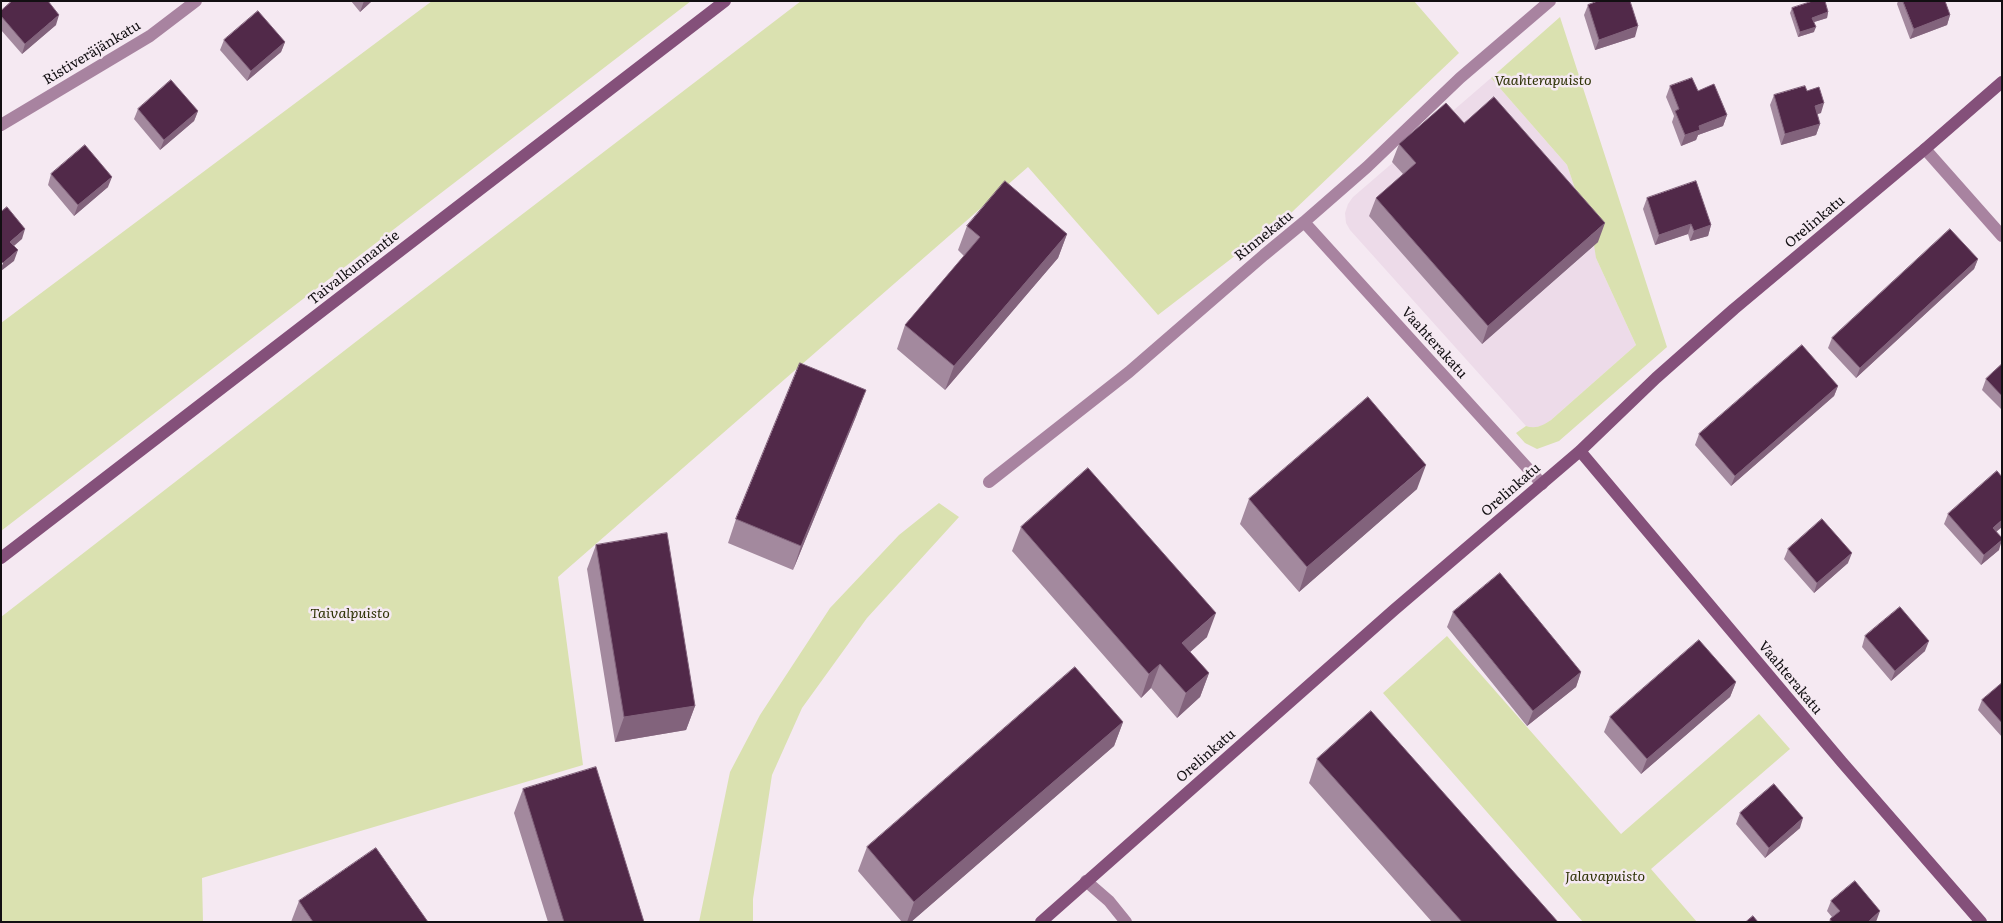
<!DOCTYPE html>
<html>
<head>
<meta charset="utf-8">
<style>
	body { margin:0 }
	#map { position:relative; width:2003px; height:923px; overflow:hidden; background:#f5e9f2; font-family:Literata,serif }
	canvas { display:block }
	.frame { position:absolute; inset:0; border:2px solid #120f12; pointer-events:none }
</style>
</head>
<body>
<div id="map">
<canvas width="2003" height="923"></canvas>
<div class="frame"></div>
</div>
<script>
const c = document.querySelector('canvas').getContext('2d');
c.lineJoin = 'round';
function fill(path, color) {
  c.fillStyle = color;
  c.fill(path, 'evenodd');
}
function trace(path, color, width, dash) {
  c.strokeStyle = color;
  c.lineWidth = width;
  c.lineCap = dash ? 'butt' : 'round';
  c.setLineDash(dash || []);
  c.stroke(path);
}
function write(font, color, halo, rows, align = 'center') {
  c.font = font + ' Literata,serif';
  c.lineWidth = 5;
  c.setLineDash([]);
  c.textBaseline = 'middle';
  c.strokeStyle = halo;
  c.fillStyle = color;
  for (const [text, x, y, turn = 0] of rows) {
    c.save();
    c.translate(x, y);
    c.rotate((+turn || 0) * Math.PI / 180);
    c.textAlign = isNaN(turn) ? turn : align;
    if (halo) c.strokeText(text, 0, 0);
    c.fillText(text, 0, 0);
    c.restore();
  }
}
fill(new Path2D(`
	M1491,78L1567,165L1590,233L1598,242L1596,258L1636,345L1551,420L1542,426L1533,428L1526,426L1350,230L1346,223L1345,213L1348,204L1353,197Z`), '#eddbe9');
fill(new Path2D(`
	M432,1H691L1,531V323Z
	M801,1H1414L1459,53L1292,212L1158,315L1028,167L558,577L583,765L202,878L203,922H1V617L371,330Z
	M1560,17L1667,347L1559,441L1537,449L1525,443L1516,433L1526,426C1536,429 1542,426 1551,420L1636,345L1596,258L1594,245L1598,242L1590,233L1567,165L1491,78Z
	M939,503L959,517L867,618L802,708L772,775L753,899V922H699L730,772L760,715L830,608L899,535Z
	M1447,636L1621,834L1759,714L1790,749L1651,869L1697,922H1583L1383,693Z`), '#dae1b0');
trace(new Path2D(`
	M1,125L150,36L196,1
	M1925,149L2002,236
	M1304,222L1542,484
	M989,482L1129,372L1264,255L1304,222L1367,167L1460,78L1550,1
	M1086,881L1109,901L1126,922`), '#a883a0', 12);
trace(new Path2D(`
	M1580,451L1841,761L1981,922
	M1,558L725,1
	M1041,922L1394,610L1580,451L1656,378L1734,309L1925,149L2002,82`), '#84507a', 12);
fill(new Path2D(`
	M351,1H372L360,12Z
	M1898,1H1945L1950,15L1947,25L1910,39L1897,4Z
	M1588,5L1635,37L1595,50L1584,15Z
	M1792,8L1828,12L1827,18L1814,22V32L1798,37L1790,13Z
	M1,16L56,25L22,54L1,30Z
	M224,40L285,42L281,52L247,81L220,50Z
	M1670,86L1698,91L1727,115L1723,126L1698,135L1696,140L1681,146L1672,122L1674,116L1666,97Z
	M1807,91L1821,113L1817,114L1820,124L1816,135L1781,145L1770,105L1774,95Z
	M138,109L198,111L194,121L160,150L134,119Z
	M1464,123L1598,242L1482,344L1369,216L1376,198L1403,174L1392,162L1399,144Z
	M51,174L108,187L74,216L48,185Z
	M1647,198L1711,225L1708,236L1690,241L1688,234L1655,245L1643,209Z
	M967,226L1067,234L1058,258L945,390L897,349L905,325L964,256L958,250Z
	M1978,259L1974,269L1856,378L1828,348L1832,338Z
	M2002,364V410L1982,390L1986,379Z
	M1838,386L1834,396L1731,486L1695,445L1699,434Z
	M857,414L793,570L728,543L736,519Z
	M1417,489L1299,592L1240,524L1249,499Z
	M1948,514L1999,550L1981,565L1944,524Z
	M1021,527L1207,637L1190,652L1209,673L1200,697L1177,718L1151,688L1141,698L1012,551Z
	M596,545L695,706L686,730L615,742L587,569Z
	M1788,549L1848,563L1814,593L1784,559Z
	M1453,612L1581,672L1576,687L1527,726L1447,627Z
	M1865,636L1925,651L1891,681L1862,647Z
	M1736,682L1730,697L1641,774L1604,732L1610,717Z
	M2002,683V737L1978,710L1982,700Z
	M1123,722L1114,746L911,922H902L858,871L867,847Z
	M1317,759L1558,922H1432L1309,783Z
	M523,789L644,922H548L514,813Z
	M1740,813L1800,828L1765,858L1736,824Z
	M299,901L428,922H291Z
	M1831,901L1876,922H1829L1830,919L1832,917L1827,911Z`), '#a3899e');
fill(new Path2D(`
	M364,1H372L360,12Z
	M1828,12L1827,18L1811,23L1812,18Z
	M59,15L56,25L22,54L25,44Z
	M1950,15L1947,25L1910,39L1914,29Z
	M1638,26L1635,37L1595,50L1599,40Z
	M1816,27L1814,32L1798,37L1800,32Z
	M285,42L281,52L247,81L251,71Z
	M1824,103L1821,113L1811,116L1815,106Z
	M198,111L194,121L160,150L164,140Z
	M1727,115L1723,126L1698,135L1696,140L1681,146L1685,135L1699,126Z
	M1820,124L1816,135L1781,145L1785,134Z
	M112,177L108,187L74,216L78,205Z
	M1605,223L1598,242L1482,344L1488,326Z
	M1691,224L1688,234L1655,245L1659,235Z
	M1711,225L1708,236L1690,241L1694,231Z
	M25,229L22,239L7,252L10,242Z
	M1067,234L1058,258L945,390L954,366Z
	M18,250L14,261L1,271V268L3,263Z
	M1978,259L1974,269L1856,378L1860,368Z
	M1838,386L1834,396L1731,486L1735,476Z
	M866,390L857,414L793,570L801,546Z
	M1426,465L1417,489L1299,592L1307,567Z
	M2002,520V527L1989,538L1993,528Z
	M2002,540L1999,550L1981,565L1984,555Z
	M1852,553L1848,563L1814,593L1817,583Z
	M1216,613L1207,637L1173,667L1182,643Z
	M1929,641L1925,651L1891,681L1895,671Z
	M1160,664L1151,688L1141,698L1149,674Z
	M1581,672L1576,687L1527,726L1533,711Z
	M1209,673L1200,697L1177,718L1186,693Z
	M1736,682L1730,697L1641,774L1647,759Z
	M695,706L686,730L615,742L624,717Z
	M1123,722L1114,746L911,922H907L914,902Z
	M1803,818L1800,828L1765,858L1769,848Z
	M1880,911L1876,922H1868Z`), '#82637c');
const building = new Path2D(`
	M12,1H48L59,15L25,44L1,16V11Z
	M1598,1H1630L1638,26L1599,40L1588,5Z
	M1813,1H1825L1828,12L1812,18L1816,27L1800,32L1792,8Z
	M1903,1H1945L1950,15L1914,29Z
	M258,11L285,42L251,71L224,40Z
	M1692,78L1698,91L1714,84L1727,115L1699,126L1700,130L1685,135L1675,111L1679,109L1670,86Z
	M171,80L198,111L164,140L138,109Z
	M1805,86L1807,91L1819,87L1824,103L1815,106L1820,124L1785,134L1774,95Z
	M1494,97L1605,223L1488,326L1376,198L1416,163L1399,144L1446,103L1464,123Z
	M85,145L112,177L78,205L51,174Z
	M1005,181L1067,234L954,366L905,325L980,237L967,226Z
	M1696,181L1711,225L1694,231L1691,224L1659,235L1647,198Z
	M7,207L25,229L10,242L18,250L3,263L1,261V212Z
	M1950,229L1978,259L1860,368L1832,338Z
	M1802,345L1838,386L1735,476L1699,434Z
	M800,363L866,390L801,546L736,519Z
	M2002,364V396L1986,379Z
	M1368,397L1426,465L1307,567L1249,499Z
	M1088,468L1216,613L1182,643L1209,673L1186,693L1160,664L1149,674L1021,527Z
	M1997,471L2002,477V520L1993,528L2002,538V540L1984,555L1948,514Z
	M1822,519L1852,553L1817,583L1788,549Z
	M667,533L695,706L624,717L596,545Z
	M1500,573L1581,672L1533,711L1453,612Z
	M1900,607L1929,641L1895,671L1865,636Z
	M1699,640L1736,682L1647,759L1610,717Z
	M1075,667L1123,722L914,902L867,847Z
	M2002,683V723L1982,700Z
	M1371,711L1558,922H1462L1317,759Z
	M596,767L644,922H564L523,789Z
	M1774,784L1803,818L1769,848L1740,813Z
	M376,848L428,922H313L299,901Z
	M1855,881L1880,911L1868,922H1832L1830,919L1840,911L1831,901Z
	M1753,916L1758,922H1746Z`);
fill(building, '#512949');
trace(building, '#82637c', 1);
write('14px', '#120f12', '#f5e9f2', [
	["Ristiveräjänkatu",92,53,-31],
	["Orelinkatu",1815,222,-40],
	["Rinnekatu",1264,236,-39],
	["Taivalkunnantie",354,268,-38],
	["Vaahterakatu",1434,343,48],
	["Orelinkatu",1511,490,-41],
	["Vaahterakatu",1790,678,50],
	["Orelinkatu",1206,756,-41]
]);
write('italic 14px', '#2f3307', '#f5e9f2', [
	["Vaahterapuisto",1543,81],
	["Taivalpuisto",350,614],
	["Jalavapuisto",1605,877]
]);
</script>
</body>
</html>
